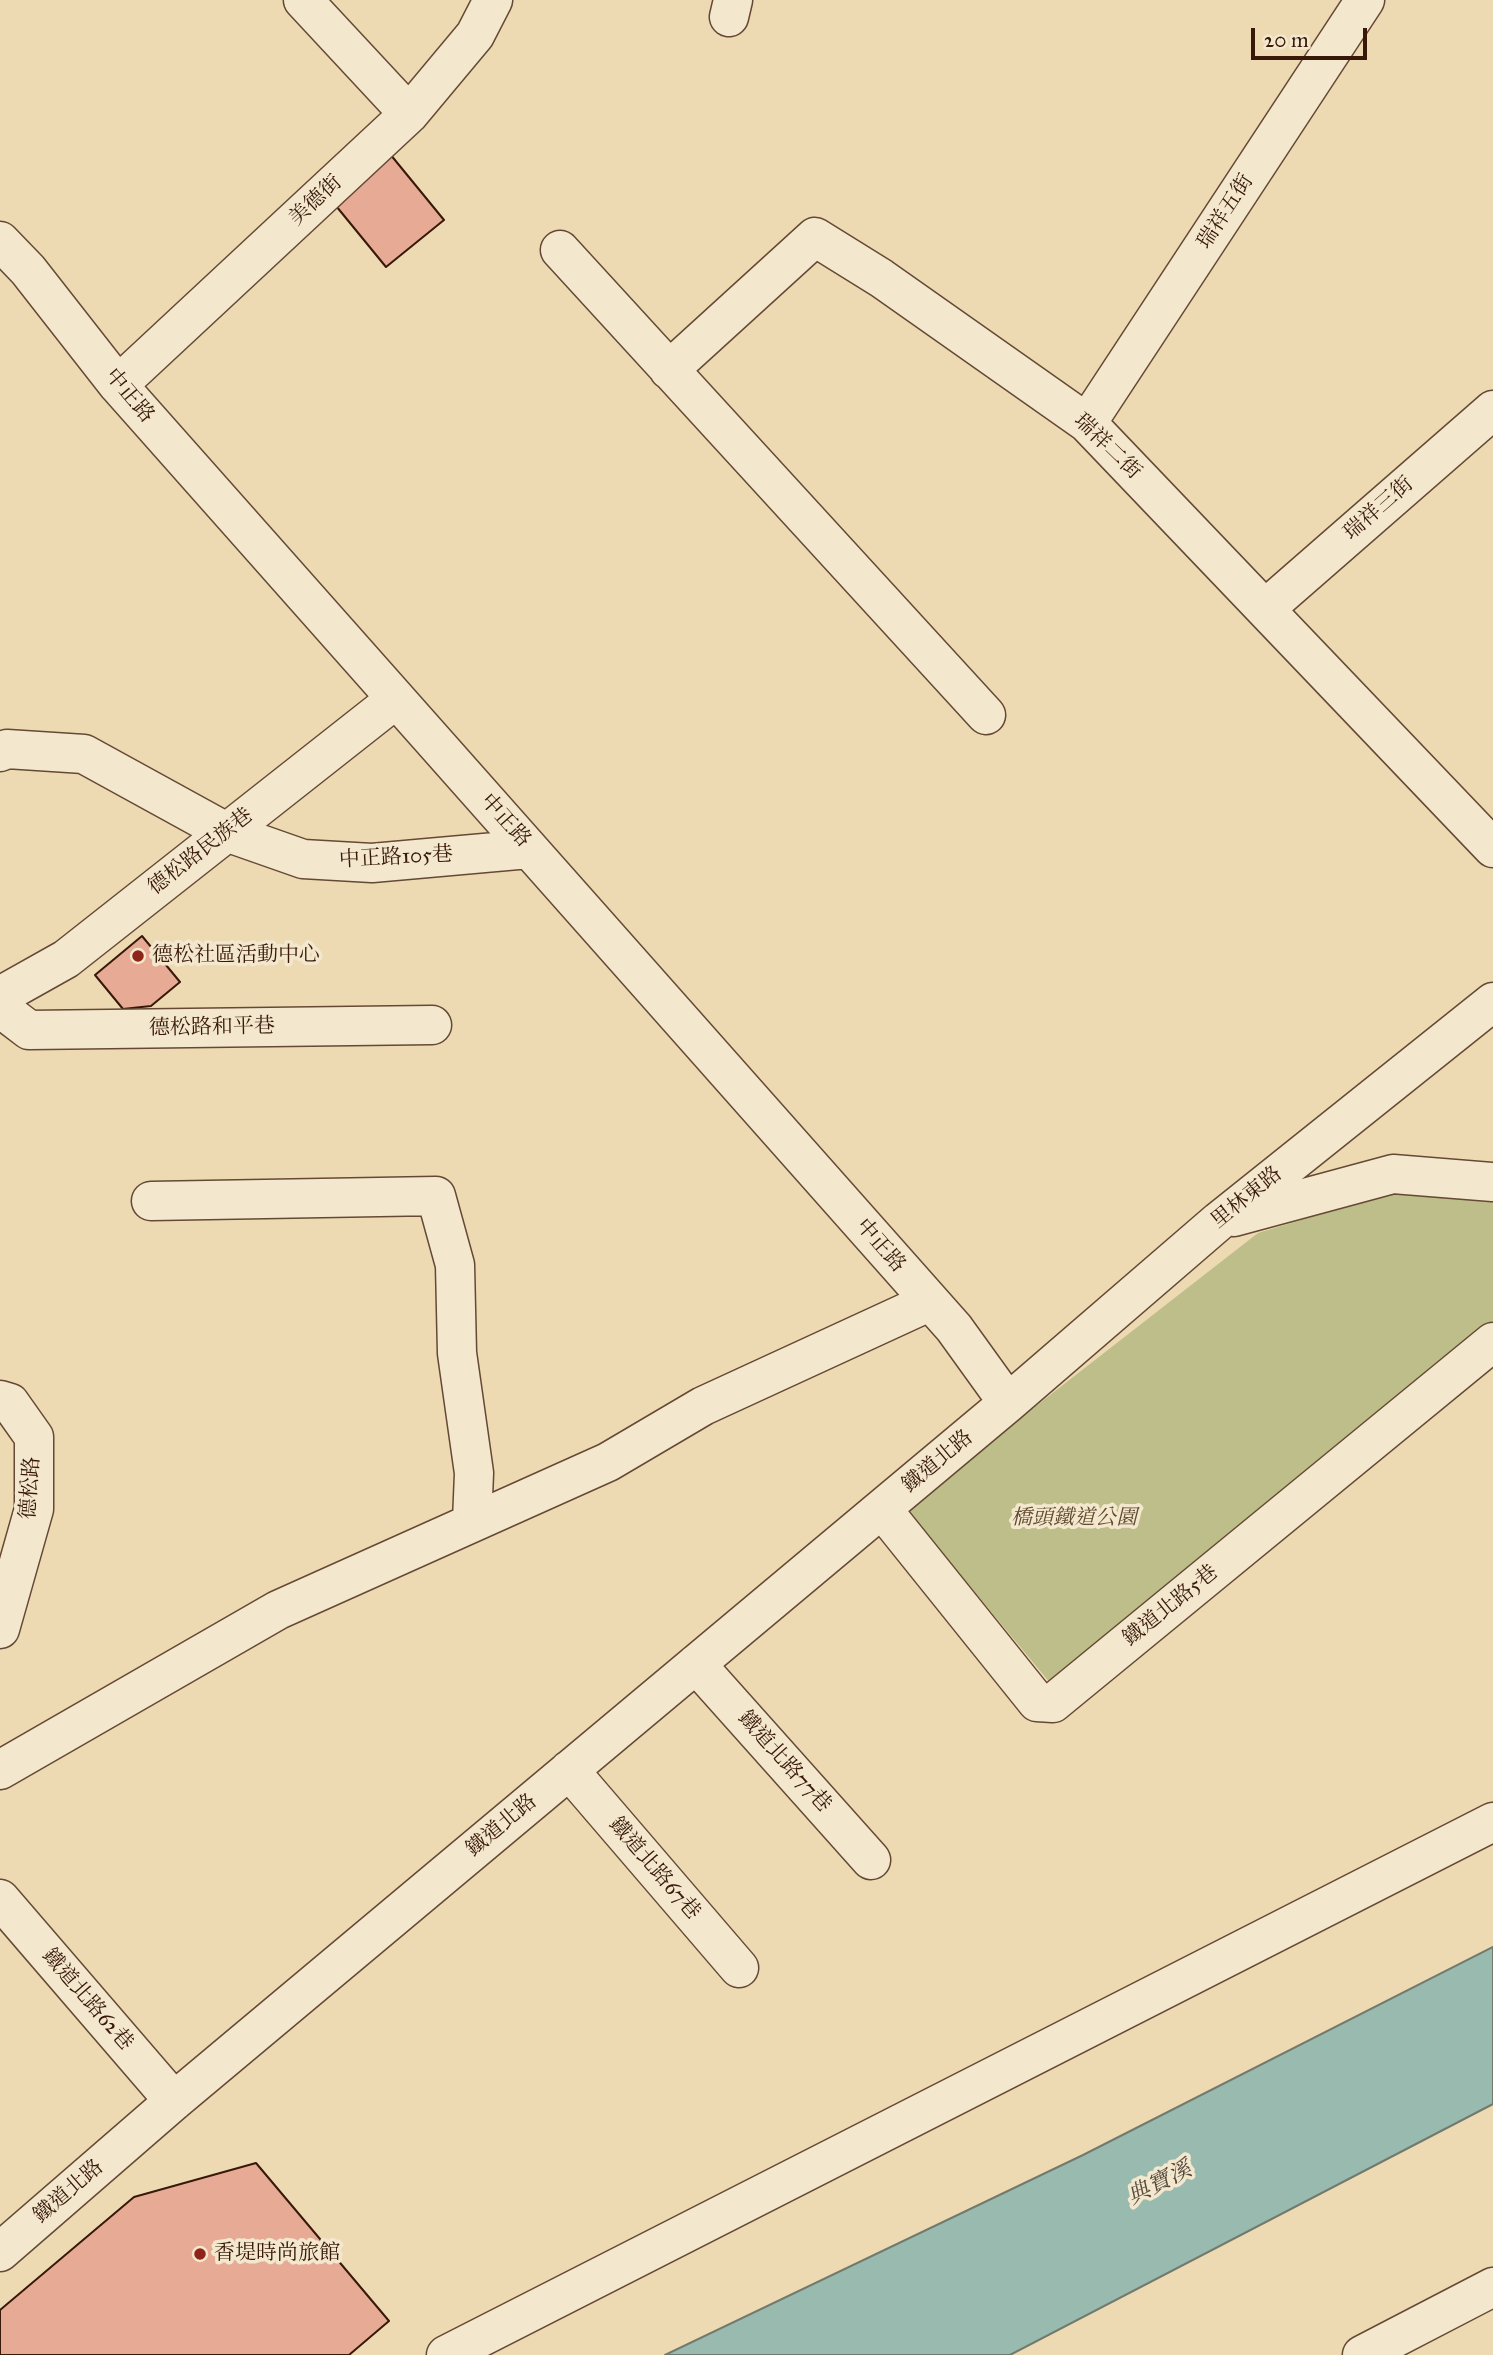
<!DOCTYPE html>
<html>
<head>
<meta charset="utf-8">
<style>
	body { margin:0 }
	#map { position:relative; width:1493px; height:2355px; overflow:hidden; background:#eddab3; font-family:"IM FELL Great Primer",serif }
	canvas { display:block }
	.scale { position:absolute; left:1251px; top:28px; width:116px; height:32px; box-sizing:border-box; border:4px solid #381909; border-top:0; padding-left:9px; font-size:21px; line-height:24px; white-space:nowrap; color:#381909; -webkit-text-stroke:5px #f3e7ce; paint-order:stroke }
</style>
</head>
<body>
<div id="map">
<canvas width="1493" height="2355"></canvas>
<div class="scale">20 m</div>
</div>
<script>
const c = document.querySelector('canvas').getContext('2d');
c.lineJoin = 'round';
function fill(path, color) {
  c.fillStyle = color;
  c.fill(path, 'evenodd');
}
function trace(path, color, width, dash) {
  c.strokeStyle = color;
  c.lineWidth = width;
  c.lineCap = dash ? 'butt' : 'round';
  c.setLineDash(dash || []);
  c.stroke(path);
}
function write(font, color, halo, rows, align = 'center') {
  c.font = font + ' "IM FELL Great Primer","Noto Serif TC",serif';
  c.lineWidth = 7;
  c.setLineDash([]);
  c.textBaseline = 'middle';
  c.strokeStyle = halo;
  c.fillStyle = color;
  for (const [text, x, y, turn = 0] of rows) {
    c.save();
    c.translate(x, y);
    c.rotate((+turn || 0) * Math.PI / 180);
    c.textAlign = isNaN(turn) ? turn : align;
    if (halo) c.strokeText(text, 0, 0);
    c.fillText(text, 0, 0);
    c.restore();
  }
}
fill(new Path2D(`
	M1397,1191L1493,1201V1321L1051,1684L905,1508L1258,1233Z`), '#bdbe89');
const water = new Path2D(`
	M1493,1947V2104L1010,2355H665L1083,2155Z`);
fill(water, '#99baaf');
trace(water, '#727a6d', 2);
const building = new Path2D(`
	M390,154L444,220L386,267L332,201Z
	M142,936L180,982L151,1006L123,1009L95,975Z
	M256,2163L389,2321L349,2355H0V2310L134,2197Z`);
fill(building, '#e7aa94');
trace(building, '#381909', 2);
const minor = new Path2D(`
	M303,0L409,114
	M729,17L733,0
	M0,241L28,270L118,385L954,1328L1008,1403
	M560,250L986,715
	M669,370L815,237L881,278L1087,423L1493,848
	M118,385L409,114L475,35L493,0
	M1087,423L1365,0
	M1265,609L1493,410
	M0,752L7,749L84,754L226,832L303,859L372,863L529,849
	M0,996L66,959L396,699
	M0,1008L29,1030L432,1025
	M151,1201L436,1196L455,1265L457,1353L474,1473L472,1521
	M1234,1217L1393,1174L1493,1182
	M0,1400L10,1403L34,1437V1509L0,1629
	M882,1509L1037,1702L1053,1703L1493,1342
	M696,1664L871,1860
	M0,1770L278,1610L608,1462L703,1406L929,1302
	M569,1770L739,1968
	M0,1899L174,2101
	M0,2252L174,2101L1008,1403L1219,1221L1493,1002
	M446,2355L1493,1822
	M1362,2355L1493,2287`);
trace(minor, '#654934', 41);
trace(minor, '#f3e7ce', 38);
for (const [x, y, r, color] of [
	[138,956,7,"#8f2418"],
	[200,2254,7,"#8f2418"]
]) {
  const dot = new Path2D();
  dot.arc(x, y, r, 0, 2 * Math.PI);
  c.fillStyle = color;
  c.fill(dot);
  trace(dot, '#f3e7ce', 2.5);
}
write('21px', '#381909', '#f3e7ce', [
	["美德街",316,201,-43],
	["瑞祥五街",1226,212,-57],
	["中正路",129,396,50],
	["瑞祥二街",1107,447,44],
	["瑞祥三街",1379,509,-41],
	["中正路",505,821,48],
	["德松路民族巷",201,852,-38],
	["中正路105巷",396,858,-3],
	["德松路和平巷",212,1028,-1],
	["里林東路",1247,1198,-39],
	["中正路",880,1246,49],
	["鐵道北路",938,1462,-40],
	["德松路",31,1488,-86],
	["鐵道北路5巷",1171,1606,-39],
	["鐵道北路77巷",784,1762,48],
	["鐵道北路",502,1826,-40],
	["鐵道北路67巷",654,1869,49],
	["鐵道北路62巷",87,2000,49],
	["鐵道北路",69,2192,-41]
]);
write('21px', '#381909', '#f3e7ce', [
	["德松社區活動中心",152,956],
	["香堤時尚旅館",214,2254]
], 'left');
write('italic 21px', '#604b2f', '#f3e7ce', [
	["橋頭鐵道公園",1074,1519]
]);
write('italic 23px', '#55493b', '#f3e7ce', [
	["典寶溪",1160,2184,-27]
]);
</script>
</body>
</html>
